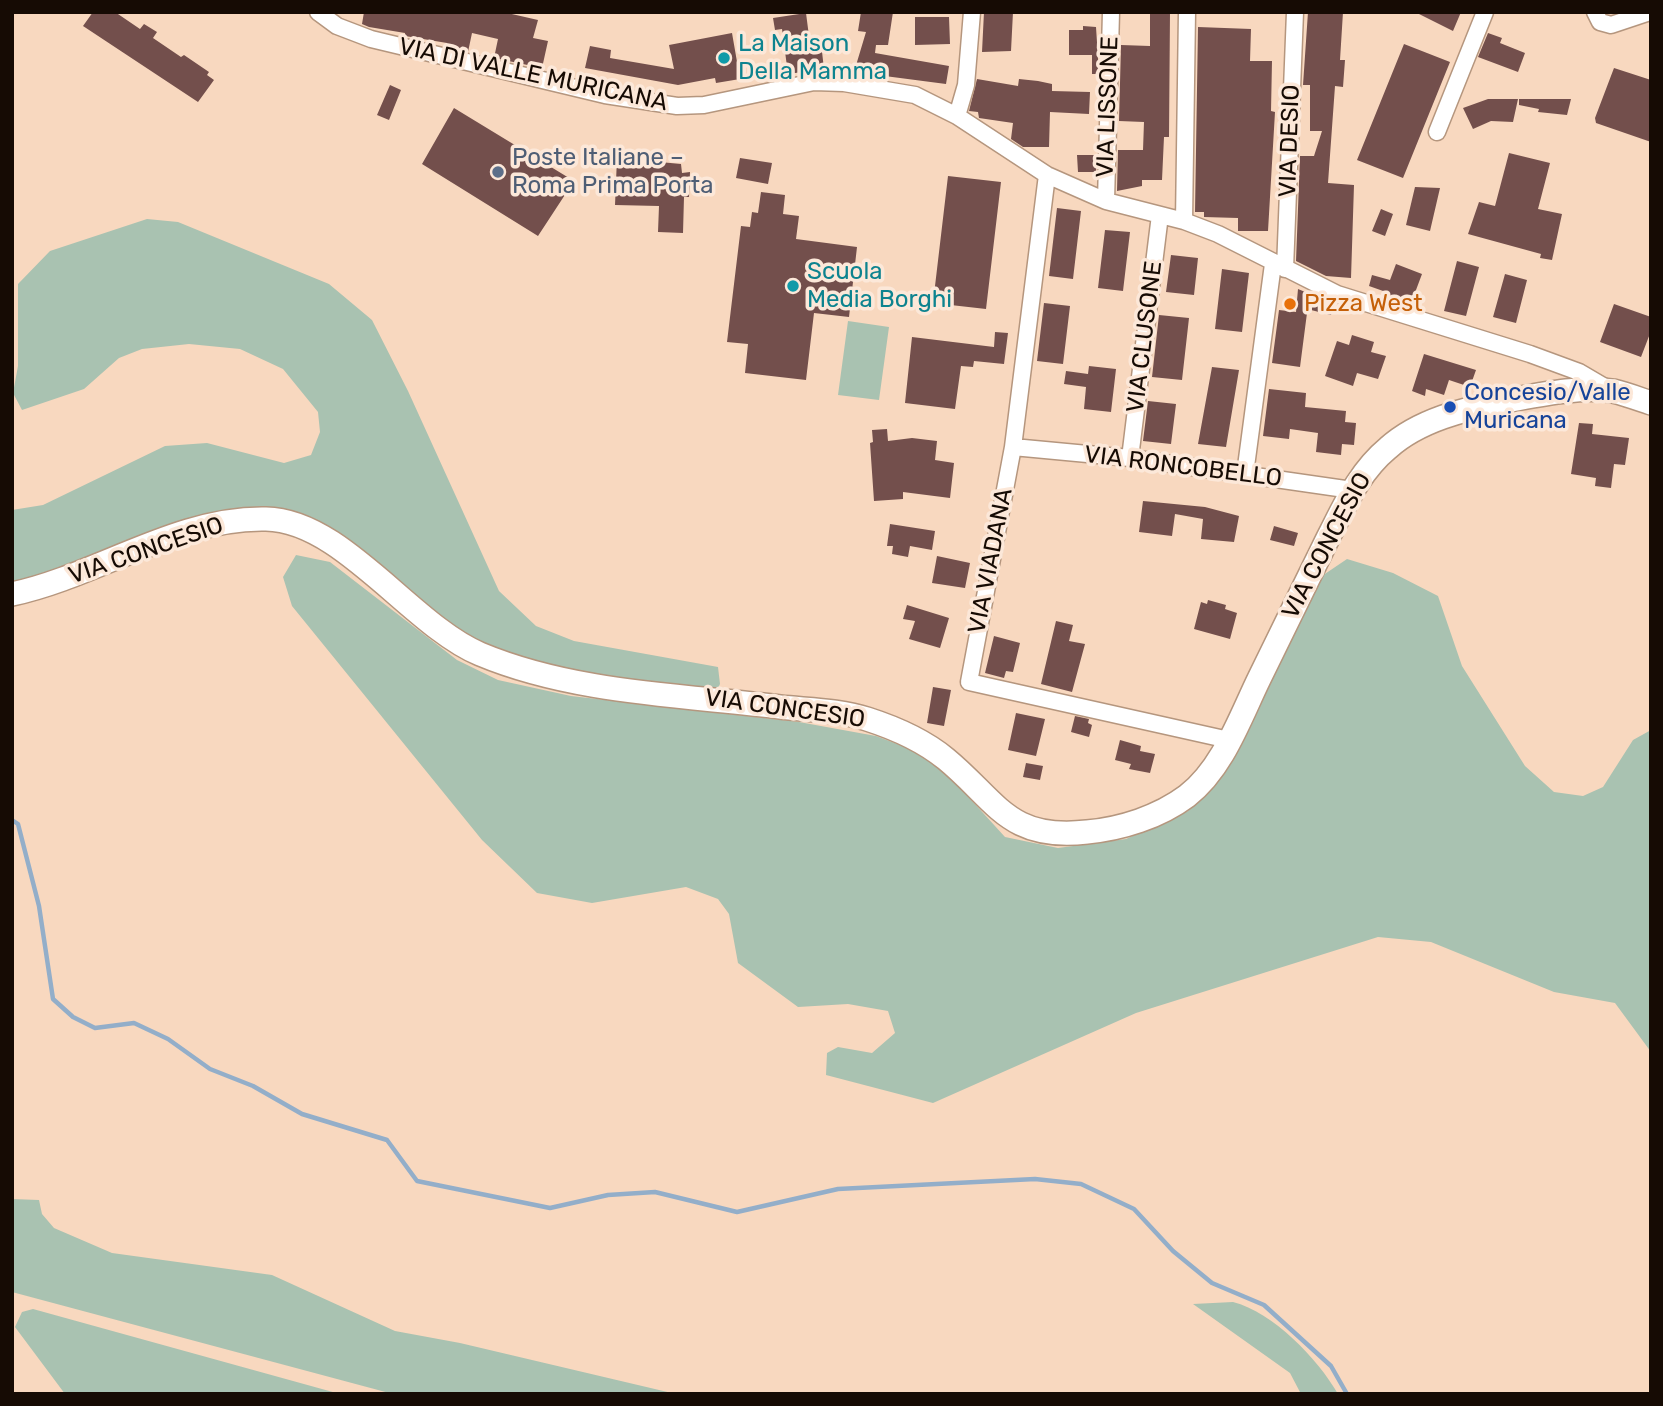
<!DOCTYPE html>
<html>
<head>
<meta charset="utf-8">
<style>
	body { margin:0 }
	#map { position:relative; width:1663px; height:1406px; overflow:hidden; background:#f8d8bf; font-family:Rubik,sans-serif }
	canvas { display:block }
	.frame { position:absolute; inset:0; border:14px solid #160b04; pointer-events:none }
</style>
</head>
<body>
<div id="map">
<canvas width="1663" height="1406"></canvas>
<div class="frame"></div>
</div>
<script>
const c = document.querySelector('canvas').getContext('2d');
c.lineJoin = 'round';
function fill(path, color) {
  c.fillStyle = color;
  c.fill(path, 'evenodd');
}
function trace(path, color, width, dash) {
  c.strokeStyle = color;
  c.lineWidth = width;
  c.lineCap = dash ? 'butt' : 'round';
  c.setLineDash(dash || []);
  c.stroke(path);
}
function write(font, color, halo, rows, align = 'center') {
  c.font = font + ' Rubik,sans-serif';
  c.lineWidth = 7;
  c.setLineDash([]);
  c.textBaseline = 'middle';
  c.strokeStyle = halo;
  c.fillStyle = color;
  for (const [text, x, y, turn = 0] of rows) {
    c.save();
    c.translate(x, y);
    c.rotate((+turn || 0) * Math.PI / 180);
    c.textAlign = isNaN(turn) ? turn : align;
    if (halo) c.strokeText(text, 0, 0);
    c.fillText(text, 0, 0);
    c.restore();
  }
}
fill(new Path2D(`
	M147,219L178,222L329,284L372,320L408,391L499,591L536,626L574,641L718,667L720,684L715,694L535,668L469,641L296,513L12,586V510L43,505L165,446L207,443L284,463L311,455L320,432L318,412L283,369L240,349L189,344L142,349L119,358L84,389L22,410L13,393L18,366V284L50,251Z
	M848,321L889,327L879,400L838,395Z
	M296,555L330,562L457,660L498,680L571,696L799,722L876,736L916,751L954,781L1005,837L1058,848L1126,839L1188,811L1222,774L1313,582L1347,559L1393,573L1438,596L1462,666L1525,766L1554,792L1583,796L1603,787L1633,740L1651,730V1052L1615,1003L1554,992L1431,942L1378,937L1136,1013L933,1103L826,1075L827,1053L838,1047L872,1053L895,1033L888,1011L848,1004L798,1007L738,963L729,914L718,899L686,887L592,903L537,893L482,840L292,606L283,577Z
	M12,1199L39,1200L42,1214L54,1228L112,1253L272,1275L395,1331L460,1343L676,1394H393L12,1292Z
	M1233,1302C1273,1312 1318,1359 1338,1394H1301L1290,1373L1193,1304Z
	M33,1309L340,1394H65L15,1327L22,1312Z`), '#a9c2b1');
trace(new Path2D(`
	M12,820L18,824L39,906L53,999L73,1017L95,1028L134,1023L168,1039L210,1069L253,1086L302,1114L387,1140L417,1181L550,1208L608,1195L655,1192L737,1212L838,1189L1035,1179L1081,1184L1134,1209L1173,1251L1212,1283L1264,1305L1331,1366L1347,1394`), '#93aec9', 4.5);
fill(new Path2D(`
	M93,12H115L140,29L144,24L157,32L153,38L181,57L184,55L209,72L207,75L214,80L198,102L83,26Z
	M364,12H503L538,20L533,38L548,41L542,68L494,58L498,39L472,33L468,52L446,46L447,43L405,36V33L369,27L362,24Z
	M861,12H893L888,45H876L875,53L949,66L946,84L854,72L866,32L858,31Z
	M984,12H1013L1011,51L982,52Z
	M1150,12H1170L1169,137H1164L1162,180H1142V186L1117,191L1118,150H1143L1144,122L1119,121L1121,45L1150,46Z
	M1308,12H1343L1340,60H1345L1343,87L1335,86L1328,183L1354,185L1351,278L1326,276L1296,261L1300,156H1314L1322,131H1310V85H1303Z
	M1415,12H1461L1453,31Z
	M806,13L810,44L821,43L824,69L788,74L782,29L775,30L773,18Z
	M915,17H949L950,44L915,45Z
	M1083,26L1096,27L1099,74H1092V55H1069V30H1083Z
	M1198,27L1251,29L1250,61H1272L1271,111L1275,112L1268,231H1238V218L1204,217V212H1195Z
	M732,33L740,79L716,83L715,78L678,85L585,68L590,46L611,50L610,58L674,69L669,45Z
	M1488,33L1502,38L1500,43L1525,53L1518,72L1478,57Z
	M1404,44L1450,62L1403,178L1357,160Z
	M1614,68L1651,80V142L1596,123L1595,118Z
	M977,79L1018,86L1019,79L1038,81L1052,84V91L1090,92L1089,114L1050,112L1049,147H1023L1011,139L1013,123L979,118L978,112L969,111Z
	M390,85L401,90L389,120L377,115Z
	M1488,99H1518L1513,122L1491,121L1473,129L1463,108Z
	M1519,99H1571L1567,115L1538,112L1539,109L1519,105Z
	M454,108L574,181L538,236L422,164Z
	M1509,153L1550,163L1538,209L1562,214L1552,260L1540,258L1541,254L1468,234L1479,202L1495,206Z
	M1077,155H1097L1096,172H1078Z
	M617,158L681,164L682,173L690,172L689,197H684L683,233L658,232L659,206L615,205Z
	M740,158L772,163L768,184L736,178Z
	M948,176L1001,182L986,309L933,303Z
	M1415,187L1440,188L1430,231L1406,225Z
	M761,192L785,195L783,214L799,216L796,239L857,247L849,317L814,313L806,380L745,373L748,344L727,342L741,226L750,227L752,212L758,213Z
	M1057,208L1081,211L1073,279L1049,276Z
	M1381,209L1393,214L1385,236L1372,231Z
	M1105,230L1130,232L1123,291L1098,288Z
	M1171,255L1198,258L1194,295L1166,292Z
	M1457,261L1479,267L1466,316L1444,311Z
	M1396,264L1422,274L1410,306L1384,297L1386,292L1369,286L1372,275L1390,280Z
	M1222,269L1249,273L1242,332L1215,329Z
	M1505,274L1527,280L1516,323L1493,317Z
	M1298,289L1334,304L1331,315L1311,310L1310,314L1307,313L1300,367L1272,363L1279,310L1296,312Z
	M1044,303L1070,306L1063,364L1037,361Z
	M1614,304L1651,317V331L1641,357L1600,342Z
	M1159,315L1189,318L1182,380L1152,377Z
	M995,332L1008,333L1004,364L974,361L973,367L961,366L955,409L905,403L912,337L994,347Z
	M1352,335L1374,342L1371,352L1386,356L1378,379L1357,373L1353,386L1325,376L1337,341L1349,345Z
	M1424,354L1476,370L1470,387L1449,380L1444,395L1426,389L1425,396L1412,391Z
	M1089,366L1116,369L1111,412L1084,409L1086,387L1064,384L1066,371L1088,374Z
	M1212,367L1239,370L1226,447L1198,444Z
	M1269,389L1306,393L1305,407L1346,411L1345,422L1356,423L1354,445L1342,444L1341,455L1316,452L1318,433L1290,429L1289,439L1263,436Z
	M1148,401L1176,404L1171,444L1143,441Z
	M1579,423L1593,424L1592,434L1629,438L1625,465L1614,464L1611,488L1595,486L1596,478L1571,474Z
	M887,429L888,441L912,438L937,441L935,460L954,463L950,498L903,492V499L874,501L870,443L873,442L872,430Z
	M1143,501L1205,507L1239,516L1234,542L1201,539L1203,519L1175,514L1172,536L1139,532Z
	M890,524L935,531L932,550L910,546L908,557L892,554L893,546H887Z
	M1274,526L1298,533L1294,546L1270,540Z
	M937,556L970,563L965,588L932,583Z
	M1208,600L1226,605L1225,609L1237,613L1230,639L1194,629L1201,602L1207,604Z
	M907,605L949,618L940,648L909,639L915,621L903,619Z
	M1056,621L1073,625L1069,641L1085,644L1072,692L1041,684Z
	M994,636L1020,643L1013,672L1006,671L1004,678L985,673Z
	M933,687L951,690L944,726L927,723Z
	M1016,713L1045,719L1036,756L1008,750Z
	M1075,716L1089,719L1088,723L1092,725L1089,737L1071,732Z
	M1120,740L1141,746L1140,751L1155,754L1150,773L1129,769L1131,764L1115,760Z
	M1026,763L1043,766L1040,780L1023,777Z`), '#734f4c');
const street = new Path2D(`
	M318,12L337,26L371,39L605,95L677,106L704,105L814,82L844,83L915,95L957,116L1047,175L1106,201L1184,221L1218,234L1337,294L1530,354L1579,372L1608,389
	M1595,12L1600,22L1611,25L1650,12
	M957,116L966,85L972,12
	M1437,132L1485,12
	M1047,175L1013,447L969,682L1229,740
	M1106,201L1111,12
	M1184,221L1187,12
	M1285,269L1295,12
	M1013,447L1130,458L1352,490
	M1130,458L1160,215
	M1245,474L1273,264`);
const secondary = new Path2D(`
	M12,594C97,576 177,517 266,519C342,520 411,625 480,654C573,693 681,695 780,707C808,710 840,710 867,719C895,728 923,740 946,759C997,801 1008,841 1087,832C1121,829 1159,817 1187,796C1223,768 1240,718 1259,679C1282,632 1305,585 1328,538C1345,505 1359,472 1388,448C1419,420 1465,409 1505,401C1539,395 1579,386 1613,391C1626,394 1639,399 1651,403`);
trace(street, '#b5967e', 19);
trace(secondary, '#b5967e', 26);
trace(street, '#fff', 16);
trace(secondary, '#fff', 23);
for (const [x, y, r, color] of [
	[724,58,7,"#0f9aa8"],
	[498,172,7,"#5c6f8a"],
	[793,286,7,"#0f9aa8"],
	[1290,304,7,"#e8710a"],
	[1450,407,7,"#1a4fb4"]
]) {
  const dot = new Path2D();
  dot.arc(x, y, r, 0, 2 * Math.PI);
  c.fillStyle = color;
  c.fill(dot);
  trace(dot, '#fce8d9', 2.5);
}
write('24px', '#0d838f', '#fce8d9', [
	["La Maison",738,44],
	["Della Mamma",738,72],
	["Scuola",807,272],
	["Media Borghi",807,300]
], 'left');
write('24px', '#160b04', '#fce8d9', [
	["VIA DI VALLE MURICANA",533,75,12],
	["VIA LISSONE",1108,107,-88],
	["VIA DESIO",1290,141,-88],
	["VIA CLUSONE",1145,337,-83],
	["VIA RONCOBELLO",1183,467,7],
	["VIA CONCESIO",1327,546,-62],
	["VIA CONCESIO",146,551,-19],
	["VIA VIADANA",991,561,-79],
	["VIA CONCESIO",785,709,8]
]);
write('24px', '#4e5e75', '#fce8d9', [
	["Poste Italiane –",512,158],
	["Roma Prima Porta",512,186]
], 'left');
write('24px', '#c56008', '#fce8d9', [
	["Pizza West",1304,304]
], 'left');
write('24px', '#164399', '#fce8d9', [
	["Concesio/Valle",1464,393],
	["Muricana",1464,421]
], 'left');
</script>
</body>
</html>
